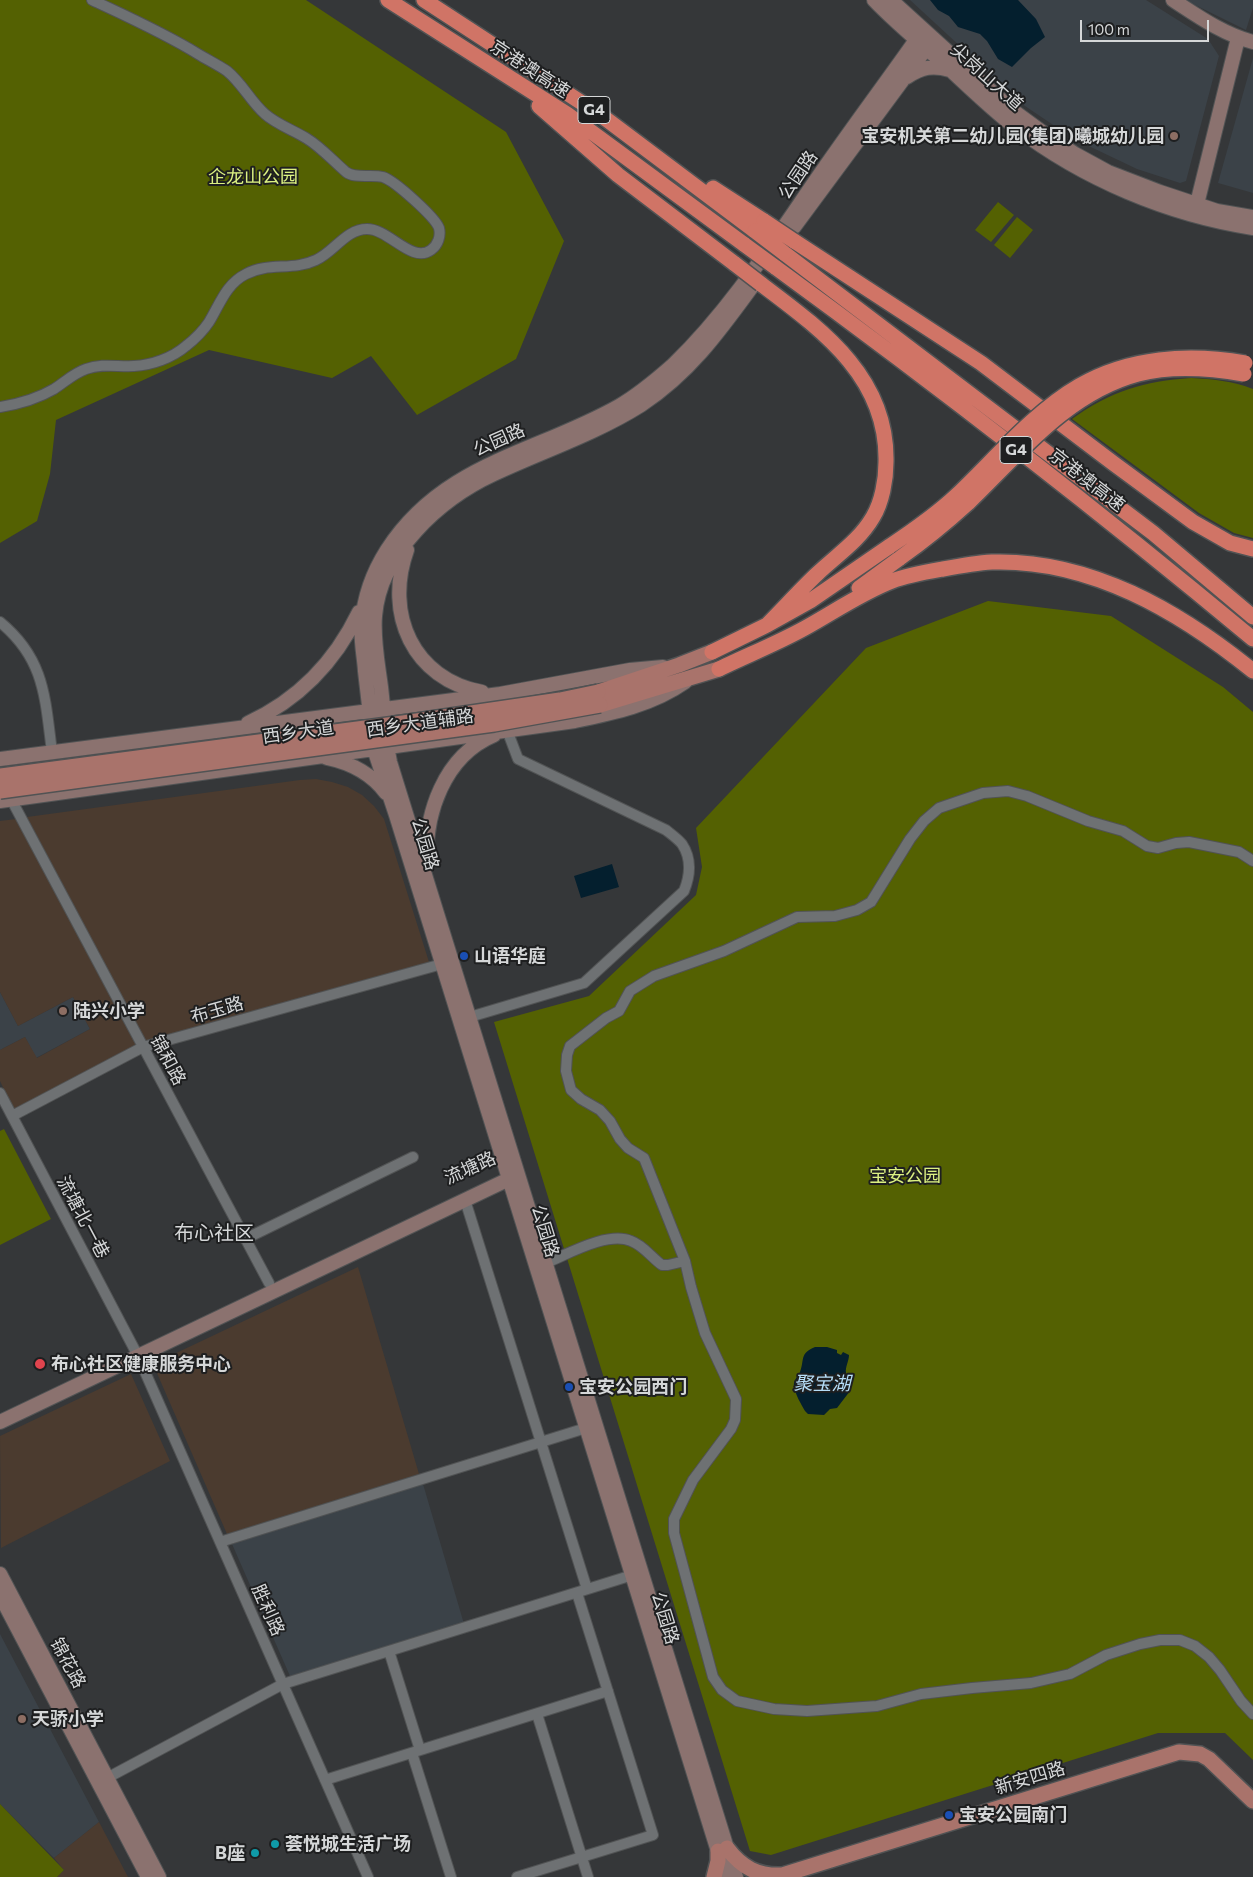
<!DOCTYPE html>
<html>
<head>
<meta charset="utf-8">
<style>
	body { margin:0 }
	#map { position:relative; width:1253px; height:1877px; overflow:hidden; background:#353739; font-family:Commissioner,sans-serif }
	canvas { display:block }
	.scale { position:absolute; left:1080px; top:20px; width:129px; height:22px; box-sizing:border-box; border:2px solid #d5d7d8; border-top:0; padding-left:6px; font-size:15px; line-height:18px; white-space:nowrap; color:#d5d7d8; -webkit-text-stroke:4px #1e1f20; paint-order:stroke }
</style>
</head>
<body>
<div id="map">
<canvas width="1253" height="1877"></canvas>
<div class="scale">100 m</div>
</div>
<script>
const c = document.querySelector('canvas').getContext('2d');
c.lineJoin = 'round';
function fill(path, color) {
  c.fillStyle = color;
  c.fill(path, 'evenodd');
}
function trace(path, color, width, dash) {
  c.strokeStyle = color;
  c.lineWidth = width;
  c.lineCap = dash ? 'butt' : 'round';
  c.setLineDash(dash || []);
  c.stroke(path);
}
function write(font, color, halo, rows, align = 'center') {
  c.font = font + ' Commissioner,"Noto Sans SC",sans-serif';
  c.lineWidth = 4;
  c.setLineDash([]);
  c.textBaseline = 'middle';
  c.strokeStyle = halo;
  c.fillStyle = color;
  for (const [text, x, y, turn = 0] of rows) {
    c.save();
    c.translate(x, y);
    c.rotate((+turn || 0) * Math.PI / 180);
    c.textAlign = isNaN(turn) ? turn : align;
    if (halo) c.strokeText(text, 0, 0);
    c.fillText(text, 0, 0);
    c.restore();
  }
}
fill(new Path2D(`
	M910,0H1146L1208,39L1219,56L1186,181L1180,183L1137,169L1074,139L1025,106Z
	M1185,0H1253V8L1246,30Z
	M1253,58V193L1218,183Z
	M0,992L18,1026L73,997L90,1029L36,1058L25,1037L0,1050Z
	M423,1484L464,1624L290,1676L232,1544Z
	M0,1634L99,1822L54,1858L0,1804Z`), '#3b4248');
fill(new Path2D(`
	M316,779L332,782L348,787L362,795L374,806L384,819L429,962L145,1041L27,817L300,780Z
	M16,819L136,1045L14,1110L0,1081V1050L25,1037L37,1058L90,1029L73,997L18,1026L0,992V821Z
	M358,1267L419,1474L227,1534L153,1364Z
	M131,1374L170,1461L1,1548L0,1436Z
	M99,1822L128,1877H57L64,1870L54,1858Z`), '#4b3b2f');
fill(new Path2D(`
	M0,0H306L506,132L564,241L516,359L417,415L371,356L332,378L209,350L56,420L50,474L37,521L0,543Z
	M998,202L1014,215L991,242L975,230Z
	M1017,217L1033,230L1010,258L994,245Z
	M1191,378C1212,379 1233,381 1253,389V538L1234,533L1199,513L1072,419C1111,391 1144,381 1191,378Z
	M988,601L1111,616L1223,687L1253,712V1760L1225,1733H1158L771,1855L750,1851L494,1022L589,996L696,895L702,867L696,828L866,648Z
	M4,1129L51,1219L0,1245V1131Z
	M0,1804L64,1870L57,1877H0Z`), '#546102');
fill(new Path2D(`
	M930,0H1018L1036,19L1045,37L1031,48L1012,67L998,59L987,41L980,34L958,27L949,16L938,10Z
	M612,864L619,887L581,898L574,876Z
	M815,1347H827L837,1350V1353L841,1355L843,1352L849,1355C849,1361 845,1367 846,1373C846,1379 850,1384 850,1391L837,1408L830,1409L824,1415L808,1414L805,1411C801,1404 795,1394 794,1386C793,1380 798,1377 800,1372C805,1359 799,1354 815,1347Z`), '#041f2e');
const street = new Path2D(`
	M0,407C19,404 37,399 54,389C65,382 74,373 86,369C102,363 118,367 134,366C152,365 172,358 186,346C195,339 203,331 209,322C220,304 226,284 246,274C268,262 293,271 316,260C334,252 346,229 367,229C389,229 412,264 431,250C438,245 441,236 439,228C435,217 395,181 383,177C372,174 355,179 346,172C333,161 321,147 306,138C293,130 276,124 265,114C251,102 242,83 227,71C218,65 208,60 198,54C164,33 128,17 92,0
	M0,622C45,659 45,698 52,752
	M11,799L269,1283
	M1253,861L1239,852L1189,842L1176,843L1158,848L1147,846L1123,831L1088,821L1027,796L1008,791L983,793L939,808L924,821L910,839L871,902L857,910L835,916L797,917L724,951L654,976L630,991L619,1011L606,1018L570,1046L567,1055L566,1071L571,1090L581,1099L600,1110L610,1121L620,1139L628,1148L644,1158L685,1261L691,1287L705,1333L736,1399L735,1420L731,1429L693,1480L674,1519V1533L713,1677L722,1690L737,1701L774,1709L807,1711L877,1706L921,1694L972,1688L1031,1683L1070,1674L1106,1655L1140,1644L1160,1640H1180L1195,1646L1209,1657L1220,1670L1241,1701L1253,1714
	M463,1019L584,983L684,891C690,876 692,859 682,844C678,839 671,834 666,830L518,759L507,730
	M0,1093L138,1356L368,1877
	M12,1116L143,1047L442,964
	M465,1200L587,1589
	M245,1239L413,1157
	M546,1263C568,1254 608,1231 631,1241C643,1245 652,1258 662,1265H668L685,1261
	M220,1542L586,1428
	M389,1651L420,1750
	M537,1714L588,1877
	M412,1753L451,1877
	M107,1778L283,1684L639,1573
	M325,1780L608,1691
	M517,1877L653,1835L577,1593`);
const secondary = new Path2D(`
	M874,0C895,22 918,41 941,61C965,83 989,107 1015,127C1083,179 1168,215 1253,228
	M891,0L1012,110L1042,132L1075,154L1108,172L1160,192L1217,211L1253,217
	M1173,0C1199,17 1223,34 1253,42
	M907,77C922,67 933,65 950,70
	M1195,212L1238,38
	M794,227L933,39
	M407,550C384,614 413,679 482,692
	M248,723C298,700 335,662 359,612
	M327,758C351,763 371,773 386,793
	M0,759L500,694L630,670L663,667
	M0,801L575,721C614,713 652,705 685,682
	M427,865C424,814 444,756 494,735
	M0,1422L509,1179L515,1173
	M0,1574L159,1877
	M0,1595L148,1877
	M726,1877L396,815L374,749C371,723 368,697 365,671C364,655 360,639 362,623C364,596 373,572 387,550C443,463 536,453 619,406C638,395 656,380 673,365C729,311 772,244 816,180C851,129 888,80 923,30
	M736,1877L390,762C385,738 384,712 381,687C378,664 373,639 375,616C380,553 440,499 494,474C543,451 595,434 641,405C691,372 721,329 756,281`);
const primary = new Path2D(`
	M598,692L679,665L712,652
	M600,705L719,669
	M727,1848C742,1868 758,1876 782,1875
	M714,1877L718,1861V1851
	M776,1877L1179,1752L1200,1754L1209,1759L1253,1801`);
const highway = new Path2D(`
	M388,0L567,114L745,245
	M424,0L602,116L755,231
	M539,106L618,175L735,264
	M713,188L764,221
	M794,241L981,363L1113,463L1193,522L1230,543L1253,549
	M784,253L1153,533L1253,617
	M775,267C938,386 1098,510 1253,639
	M761,284C822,330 888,377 886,462C886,480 882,502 873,517C859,541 837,555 817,574C800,590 784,608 767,625
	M859,588L900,558
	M712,652L767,625L810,601L890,546
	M719,669C748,655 778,643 805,628C834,612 861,593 892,581C908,575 926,572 943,569C959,566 976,563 992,562C1090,559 1179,611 1253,671`);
trace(street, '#515354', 12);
trace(secondary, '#515354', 16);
trace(primary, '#515354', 18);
trace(highway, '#515354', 18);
trace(street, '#6e7173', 10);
trace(secondary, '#8b726f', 14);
trace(primary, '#a9736b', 15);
trace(highway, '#d07466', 15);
const primaryBridge = new Path2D(`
	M0,776L403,723L560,700L598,692
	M0,791L494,724L600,705`);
const highwayBridge = new Path2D(`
	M764,221L794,241
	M755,231L784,253
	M745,245L775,267
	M735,264L761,284
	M890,546C914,530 937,514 957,495C994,460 1034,412 1079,386C1129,357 1189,353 1245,363
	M900,558C924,541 946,523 968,503C1019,454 1067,393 1138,374C1173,365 1209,368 1244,374`);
trace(primaryBridge, '#515354', 18, []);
trace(highwayBridge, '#515354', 18, []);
trace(primaryBridge, '#a9736b', 15);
trace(highwayBridge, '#d07466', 15);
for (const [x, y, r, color] of [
	[1174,136,5,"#8d6e63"],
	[464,956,5,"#1a4fb4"],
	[63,1011,5,"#8d6e63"],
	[40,1364,6,"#e0444e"],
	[569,1387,5,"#1a4fb4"],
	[22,1719,5,"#8d6e63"],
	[949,1815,5,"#1a4fb4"],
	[275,1844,5,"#0f9aa8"],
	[255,1853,5,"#0f9aa8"]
]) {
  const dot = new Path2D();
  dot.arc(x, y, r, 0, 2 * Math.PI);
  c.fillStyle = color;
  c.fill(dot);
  trace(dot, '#1e1f20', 2);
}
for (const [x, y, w] of [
	[594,110,32],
	[1016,450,32]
]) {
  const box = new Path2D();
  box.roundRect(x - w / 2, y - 13.5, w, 27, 4);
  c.fillStyle = '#1e1f20';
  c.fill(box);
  trace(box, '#d5d7d8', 1);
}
write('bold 16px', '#d5d7d8', null, [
	["G4",594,110],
	["G4",1016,450]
]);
write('18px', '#d5d7d8', '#1e1f20', [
	["京港澳高速",530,69,33],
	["尖岗山大道",987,77,42],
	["公园路",798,175,-56],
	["公园路",499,440,-24],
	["京港澳高速",1087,480,38],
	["西乡大道辅路",420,723,-8],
	["西乡大道",298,732,-8],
	["公园路",425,844,73],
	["布玉路",217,1010,-16],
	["锦和路",168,1060,62],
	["流塘路",470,1168,-24],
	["流塘北一巷",83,1217,62],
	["公园路",545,1231,73],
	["胜利路",268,1610,66],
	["公园路",665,1618,73],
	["锦花路",68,1663,62],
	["新安四路",1030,1778,-17]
]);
write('bold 18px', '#d5d7d8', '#1e1f20', [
	["宝安机关第二幼儿园(集团)曦城幼儿园",1164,136,"right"],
	["山语华庭",474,956],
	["陆兴小学",73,1011],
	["布心社区健康服务中心",51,1364],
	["宝安公园西门",579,1387],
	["天骄小学",32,1719],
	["宝安公园南门",959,1815],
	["荟悦城生活广场",285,1844],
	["B座",245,1853,"right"]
], 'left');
write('18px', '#dcf182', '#1e1f20', [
	["企龙山公园",253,177],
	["宝安公园",905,1176]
]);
write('italic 19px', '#b5ddf7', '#1e1f20', [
	["聚宝湖",822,1384]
]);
write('20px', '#d5d7d8', '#1e1f20', [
	["布心社区",214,1233]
]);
</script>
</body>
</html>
